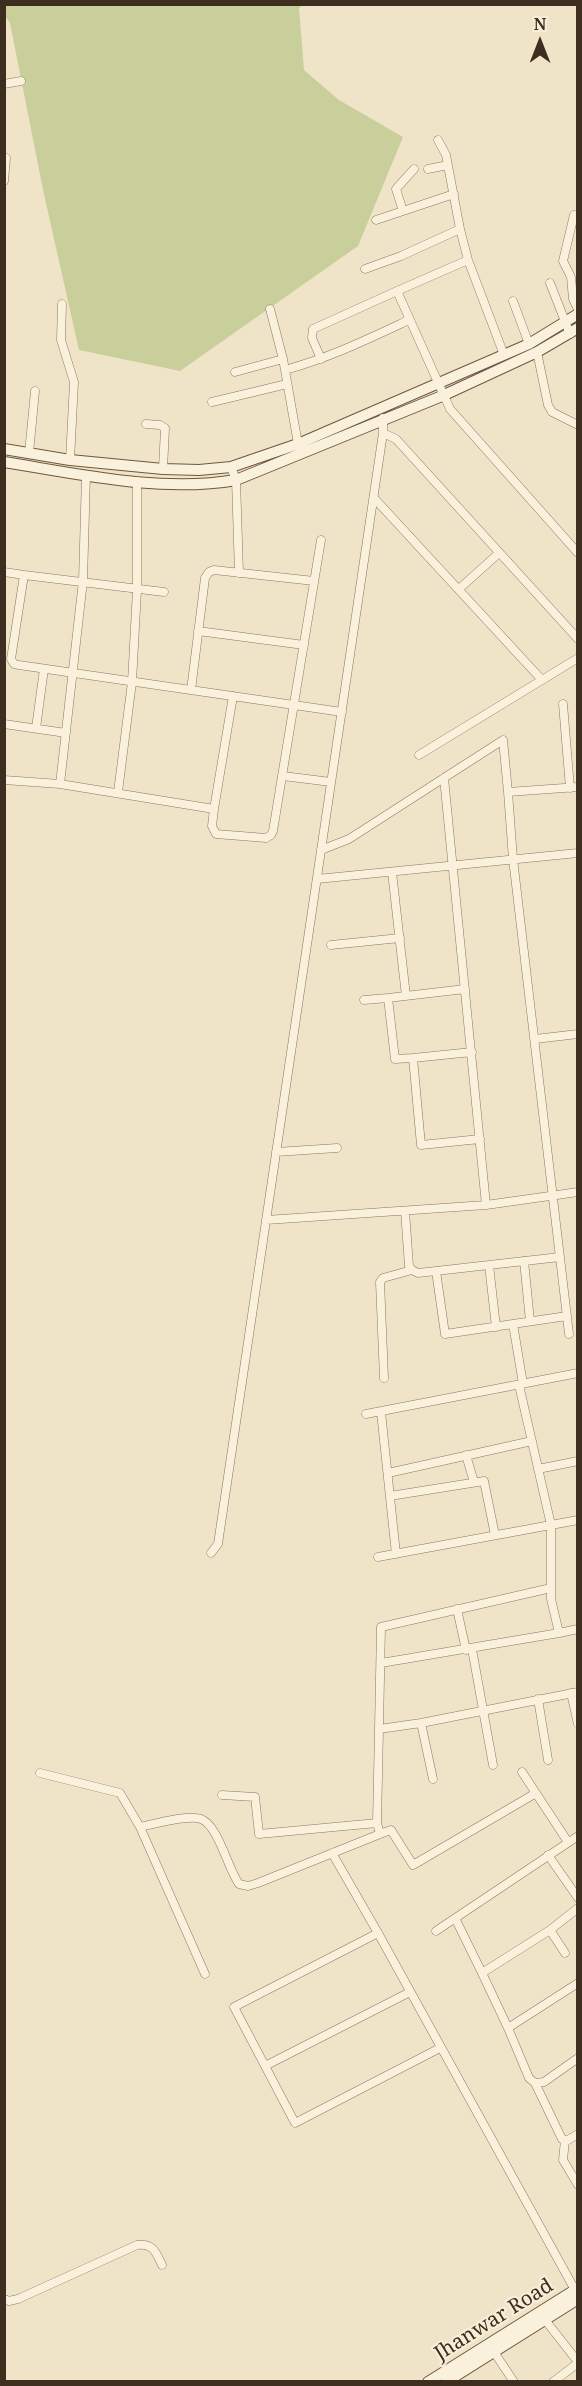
<!DOCTYPE html>
<html>
<head>
<meta charset="utf-8">
<style>
	body { margin:0 }
	#map { position:relative; width:582px; height:2386px; overflow:hidden; background:#f0e4c8; font-family:"Noto Serif",serif }
	canvas { display:block }
	.frame { position:absolute; inset:0; border:6px solid #3d2e20; pointer-events:none }
	.north { position:absolute; left:510px; top:12px; width:60px; height:60px; -webkit-text-stroke:4px #f7eed8; paint-order:stroke; rotate:0deg; font-size:16px; font-weight:700; line-height:24px; text-align:center; color:#3d2e20 }
	.north::after { content:''; display:block; margin:auto; width:21px; height:27px; background:#3d2e20; clip-path:polygon(50% 0,100% 100%,50% 72%,0 100%) }
</style>
</head>
<body>
<div id="map">
<canvas width="582" height="2386"></canvas>
<div class="frame"></div>
<div class="north">N</div>
</div>
<script>
const c = document.querySelector('canvas').getContext('2d');
c.lineJoin = 'round';
function fill(path, color) {
  c.fillStyle = color;
  c.fill(path, 'evenodd');
}
function trace(path, color, width, dash) {
  c.strokeStyle = color;
  c.lineWidth = width;
  c.lineCap = dash ? 'butt' : 'round';
  c.setLineDash(dash || []);
  c.stroke(path);
}
function write(font, color, halo, rows, align = 'center') {
  c.font = font + ' "Noto Serif",serif';
  c.lineWidth = 4.5;
  c.setLineDash([]);
  c.textBaseline = 'middle';
  c.strokeStyle = halo;
  c.fillStyle = color;
  for (const [text, x, y, turn = 0] of rows) {
    c.save();
    c.translate(x, y);
    c.rotate((+turn || 0) * Math.PI / 180);
    c.textAlign = isNaN(turn) ? turn : align;
    if (halo) c.strokeText(text, 0, 0);
    c.fillText(text, 0, 0);
    c.restore();
  }
}
fill(new Path2D(`
	M4,5H303L299,8L304,70L339,100L403,137L358,246L180,371L79,350L43,190L10,23L5,16Z`), '#c9cf9b');
const street = new Path2D(`
	M4,84L21,81
	M428,169L448,165
	M4,181L6,158
	M403,211L396,189L414,169
	M574,215L563,261L571,277L573,299L578,309
	M376,220L454,194
	M460,229L468,260
	M365,269L401,256L460,229L446,155L438,140
	M550,283L570,334
	M513,301L529,344
	M62,304L61,340L74,382L70,460
	M270,309L283,359
	M537,352L548,405L552,412L578,425
	M504,355L468,260L397,291L450,409L578,553
	M321,359L312,338L313,329L397,291
	M285,370L298,444
	M235,372L283,359L285,370C331,357 366,340 409,320
	M212,402L287,384
	M146,424L160,425L165,428L163,469
	M383,433L396,439L578,639
	M29,453L35,391
	M231,467L236,480L239,573
	M86,475L83,581L60,784L214,809L233,696
	M374,498L542,680
	M4,572L24,575
	M459,589L499,553
	M164,592L24,575L11,659L14,664L19,665L342,712
	M198,631L304,645
	M191,690L205,578L209,572L214,570L314,581
	M563,704L570,788
	M4,724L66,733
	M36,728L44,669
	M419,755L578,658
	M283,776L331,782
	M444,778L486,1205
	M4,780L60,784
	M118,792L132,682L137,590V481
	M214,809L212,826L216,834L266,838L271,835L273,831L321,540
	M321,850L349,839L503,740L508,792
	M392,872L406,996
	M317,879L578,853
	M331,945L400,938
	M364,1000L388,998
	M535,1039L578,1034
	M472,1052L413,1058L421,1145L480,1139
	M413,1058L395,1059L388,998L465,989
	M276,1152L337,1148
	M405,1211L409,1266L412,1270L418,1273L436,1271
	M266,1220L486,1205L578,1192
	M560,1257L436,1271L445,1334L567,1316
	M524,1261L530,1321
	M489,1265L496,1327
	M513,1324L523,1384
	M569,1334L513,859L508,792L578,787
	M384,1378L380,1282L383,1278L412,1270
	M381,1412L396,1554
	M366,1414L578,1373
	M466,1455L474,1482
	M538,1469L578,1461
	M388,1473L532,1441
	M390,1496L484,1481L495,1535
	M211,1553L218,1544L383,433V418
	M378,1557L578,1520
	M457,1609L466,1650
	M559,1633L578,1629
	M472,1649L493,1765
	M381,1663L559,1633L551,1599V1525L519,1385
	M571,1693L578,1724
	M538,1699L548,1760
	M421,1723L433,1779
	M379,1729L381,1627L551,1588
	M522,1772L568,1842
	M40,1773L120,1793L140,1827C154,1824 189,1814 201,1819C218,1825 228,1869 239,1884L248,1886L258,1883L380,1834
	M222,1795L255,1797L259,1834L377,1823L379,1729L421,1723L578,1692
	M377,1823L380,1834L391,1830L413,1865L536,1793
	M140,1827L205,1974
	M332,1853L378,1933
	M548,1855L578,1898
	M455,1918L482,1973L550,1930L578,1908
	M550,1930L565,1953
	M436,1931L578,1836
	M482,1973L508,2028L578,1983
	M508,2028L529,2078L535,2083L544,2082L578,2058
	M440,2048L295,2123L234,2007L378,1933L575,2290
	M265,2066L410,1992
	M535,2083L562,2139L568,2140L578,2134
	M565,2140L563,2160L578,2185
	M4,2299L9,2301L18,2299L137,2245C153,2243 156,2252 162,2265
	M542,2316L578,2362
	M494,2352L514,2382
	M553,2382L578,2363`);
const secondary = new Path2D(`
	M4,449L70,460L163,469L199,470L231,467L298,444L529,344L578,314
	M4,462C78,474 162,493 236,480L442,396L537,352L578,328
	M428,2382L578,2288
	M446,2382L578,2299`);
trace(street, '#8d765c', 9);
trace(secondary, '#6f573f', 12);
trace(street, '#faf1dc', 8);
trace(secondary, '#faf1dc', 10);
write('20px', '#3d2e20', '#f7eed8', [
	["Jhanwar Road",494,2320,-32]
]);
</script>
</body>
</html>
